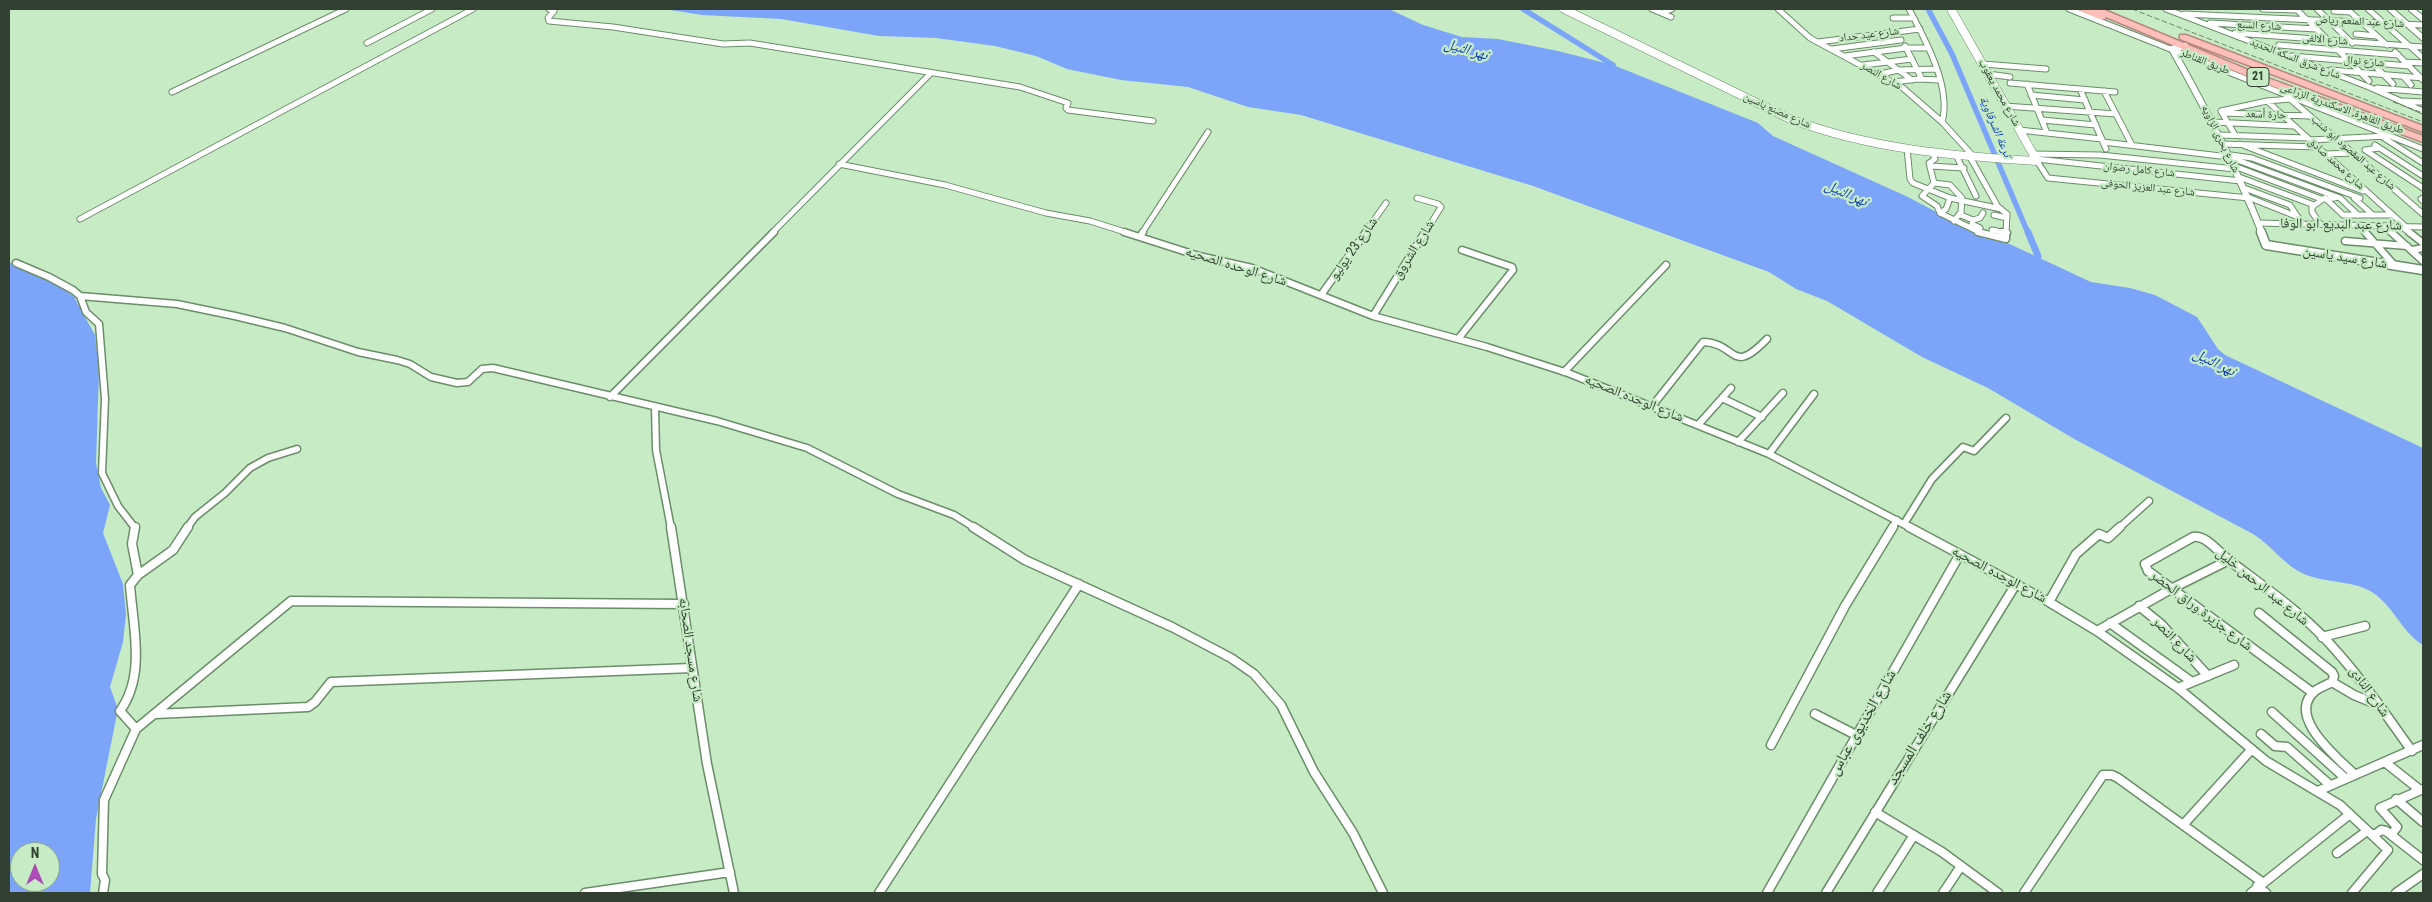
<!DOCTYPE html>
<html>
<head>
<meta charset="utf-8">
<style>
	body { margin:0 }
	#map { position:relative; width:2432px; height:902px; overflow:hidden; background:#c7ecc5; font-family:"Roboto Condensed",sans-serif }
	canvas { display:block }
	.frame { position:absolute; inset:0; border:10px solid #314031; pointer-events:none }
	.north { position:absolute; left:10px; top:842px; width:50px; height:50px; box-sizing:border-box; background:#c7ecc5; border:1px solid #8ba78a; border-radius:50%; rotate:0deg; font-size:14px; font-weight:700; line-height:20px; text-align:center; color:#314031 }
	.north::after { content:''; display:block; margin:auto; width:18px; height:22px; background:#ab4cb5; clip-path:polygon(50% 0,100% 100%,50% 72%,0 100%) }
</style>
</head>
<body>
<div id="map">
<canvas width="2432" height="902"></canvas>
<div class="frame"></div>
<div class="north">N</div>
</div>
<script>
const c = document.querySelector('canvas').getContext('2d');
c.lineJoin = 'round';
function fill(path, color) {
  c.fillStyle = color;
  c.fill(path, 'evenodd');
}
function trace(path, color, width, dash) {
  c.strokeStyle = color;
  c.lineWidth = width;
  c.lineCap = dash ? 'butt' : 'round';
  c.setLineDash(dash || []);
  c.stroke(path);
}
function write(font, color, halo, rows, align = 'center') {
  c.font = font + ' "Roboto Condensed","Noto Naskh Arabic",sans-serif';
  c.lineWidth = 4.5;
  c.setLineDash([]);
  c.textBaseline = 'middle';
  c.strokeStyle = halo;
  c.fillStyle = color;
  for (const [text, x, y, turn = 0] of rows) {
    c.save();
    c.translate(x, y);
    c.rotate((+turn || 0) * Math.PI / 180);
    c.textAlign = isNaN(turn) ? turn : align;
    if (halo) c.strokeText(text, 0, 0);
    c.fillText(text, 0, 0);
    c.restore();
  }
}
fill(new Path2D(`
	M664,9H1389L1423,25L1462,37L1498,39L1558,51L1613,65L1758,123L1773,136L1908,197L1978,234L2001,240L2091,282L2130,288L2155,295L2197,317L2218,349L2225,355L2423,448V645C2401,632 2393,604 2370,591C2350,580 2325,583 2304,574C2284,565 2272,546 2253,534L2076,440L1988,388L1922,357L1827,301L1796,289L1769,272L1533,186L1301,115L1248,107L1188,87L1121,80L1067,69L1036,56L995,46L936,38L879,36L781,19L702,15Z
	M9,262L61,287L74,297L95,335L99,371L96,463L101,488L110,505L103,533L123,584L126,614L123,642L110,687L118,709L96,819L90,893H9ZM20,852H50V882H20Z`), '#7ca5fa');
trace(new Path2D(`
	M1523,9L1613,65
	M1928,9L1952,54L2028,233`), '#7ca5fa', 5.5);
trace(new Path2D(`
	M2028,232L2038,256`), '#7ca5fa', 7);
const minorFar2 = new Path2D(`
	M549,9L554,11L548,18L549,21L613,27L723,44L750,43L1020,87L1068,103L1066,108L1068,110L1153,121
	M1652,9L1671,17
	M1778,9L1810,38L1903,88L1942,122L1974,157
	M1909,9C1925,39 1952,88 1942,122
	M2069,9L2423,149
	M2166,9L2369,87L2423,111
	M2263,9L2297,10
	M2296,9L2328,40
	M2317,9L2352,43
	M2347,9L2387,45
	M2368,9L2423,58
	M2390,9L2423,38
	M2411,9L2423,19
	M2334,11L2350,12
	M1662,13L1672,9
	M2184,14L2423,25
	M1893,18H1914
	M2210,23L2316,29
	M2235,33L2423,47
	M2356,34L2376,36
	M1818,42L1920,29
	M367,43L432,9
	M2279,45L2398,55
	M1905,46L1922,79
	M1832,49L1901,40
	M2337,49L2369,81
	M1874,52L1912,80
	M2395,52L2423,80
	M1845,56L1906,48H1928
	M2292,56L2409,66
	M2405,62L2423,63
	M2372,63L2393,84
	M1983,64L2046,69
	M1863,65L1912,59
	M2331,70L2423,78
	M1880,74L1899,70L1937,69
	M1988,74L2010,77
	M2403,76L2411,85
	M1894,82L1918,79L1939,80
	M2010,83L2115,92
	M2027,84L2047,133
	M2377,88L2423,92
	M2080,89L2106,149
	M2104,91L2132,145
	M172,92L346,9
	M2031,95L2085,100
	M2289,98L2423,214
	M2267,101L2405,226
	M2403,101L2423,102
	M2005,106L2116,114
	M2222,113L2310,116
	M2042,120L2096,125
	M2213,122L2294,126
	M2019,130L2102,139
	M2219,135L2307,138
	M2235,135L2221,111L2267,101L2290,99
	M2381,136L2423,163
	M2310,140L2387,136
	M2103,142L2229,157L2340,198L2358,215
	M2223,144L2317,147
	M2240,144L2363,191
	M2375,145L2423,176
	M1907,148L1910,179L1913,183L1950,198L2001,209
	M2379,148L2365,150L2423,188
	M1932,152L1935,159L1929,163L1934,183L1922,196L1937,206L1940,213L1981,233
	M2033,154L2100,155L2235,169
	M2325,154L2354,153
	M1956,155L1976,196
	M2231,155L2252,158L2360,198
	M1970,157L1998,207L2007,214L2006,233
	M2036,159L2241,181
	M2037,161L2048,178L2249,198
	M839,164L945,185L1046,213L1090,221L1128,233
	M1930,166L1964,168
	M2234,166L2321,199
	M2239,177L2314,205
	M1934,183L1950,185L1962,198L1961,212L1954,221
	M2244,188L2290,205L2302,224
	M2248,197L2298,217
	M1417,198L1438,204L1441,207L1425,233
	M2325,198L2343,215H2393
	M2354,198L2373,215
	M2423,198L2421,199L2423,201
	M1940,213L1946,209L1950,198
	M1961,215L1973,220L1972,224L1980,228L1977,232
	M1994,215L2007,218
	M80,219L473,9
	M1973,220L1980,218L1983,213
	M2258,223L2423,227
	M2320,224L2312,212V207L2323,199L2335,198
	M2359,225L2366,233
	M2385,226L2393,233
	M2401,226L2410,233
	M1992,230L2007,233
	M772,233L931,73
	M1142,233L1208,132
	M1365,233L1386,203`);
const minorFar1 = new Path2D(`
	M1124,232L1199,256L1252,268L1373,316L1487,347L1568,373L1769,454L1911,528
	M1978,232L2006,239V232
	M2002,232L2007,233
	M2365,232L2395,266
	M2391,232L2423,261
	M2409,232L2423,243
	M1140,237L1143,232
	M2345,241L2407,246
	M2412,250L2423,248
	M16,263L49,277L73,290L80,296L86,312L99,324L105,399L102,473L118,506L135,528
	M1321,295L1366,232
	M80,296L177,304L235,316L285,328L358,352L397,360L410,364L431,377L457,383L468,382L482,369L493,368L717,421L807,448L898,494L954,515L975,528
	M1373,316L1425,232
	M1458,339L1513,270L1512,267L1462,250
	M1564,372L1666,265
	M610,397L774,232
	M1722,398L1762,417
	M1653,405L1703,342C1738,343 1730,377 1767,339
	M655,407L656,450L671,528
	M1698,425L1731,388
	M1738,442L1783,393
	M1769,454L1814,394
	M1904,524L1932,479L1963,447L1974,451L2006,418
	M187,528L195,517L225,493L250,468L268,458L297,449
	M1892,528L1897,520
	M2119,528L2149,501`);
const minor = new Path2D(`
	M671,527L707,764L734,893
	M973,527L1025,560L1172,627L1231,658L1254,674L1281,705L1314,772L1353,833L1383,893
	M1909,527L2049,602L2097,631L2178,688L2266,761L2340,805L2371,834H2376L2381,830L2386,831L2423,860
	M138,575L173,550L188,527
	M2049,602L2076,554L2099,534L2108,538L2120,527
	M2139,606L2161,624L2208,676
	M2259,613L2332,672L2334,676L2332,682
	M2110,623L2192,682
	M2097,631L2171,589L2229,560
	M2322,637L2365,626
	M2178,688L2234,665
	M2313,693L2148,571L2145,564L2193,537C2207,535 2219,553 2230,561C2267,589 2308,617 2338,653C2365,683 2388,718 2412,751
	M2272,712L2345,778
	M155,714L308,707L315,702L331,682L692,668
	M1815,714L1856,735
	M136,729L291,601L684,604
	M2261,734L2275,746L2287,747L2330,785
	M1771,745L1845,606L1893,527
	M2386,763L2420,790
	M2355,775C2338,758 2285,716 2315,691C2320,687 2327,685 2332,682L2354,695L2376,704
	M2318,791L2423,745
	M2396,799L2423,822
	M1875,812L1942,852L1998,893
	M2183,825L2251,750
	M2392,834L2397,827L2380,808L2423,789
	M2337,853L2367,831
	M2257,886L2266,893
	M103,893L105,880L102,874L104,800L136,729L120,711C146,675 133,627 130,585L138,575L132,544L135,527
	M585,893L730,872
	M879,893L1079,584
	M1767,893L1960,554
	M1826,893L2016,584
	M1877,893L1914,835
	M1943,893L1961,866
	M2024,893L2103,775H2112L2118,778L2262,882
	M2251,893L2350,814
	M2352,893L2388,850L2371,834
	M2396,893L2423,874`);
const tertiaryFar1 = new Path2D(`
	M2185,46L2172,49C2206,109 2237,169 2262,233`);
const tertiary = new Path2D(`
	M2261,232L2266,245L2423,270`);
const secondary = new Path2D(`
	M1564,9L1790,119C1870,149 1953,156 2037,161
	M1951,9L2037,161`);
const trunk = new Path2D(`
	M2077,9H2102L2265,77L2423,136V142L2259,81L2106,17L2105,19H2099Z
	M2180,35H2186L2423,126V132L2180,39Z`);
trace(minorFar2, '#6b8d6a', 7);
trace(minorFar1, '#6b8d6a', 9);
trace(minor, '#6b8d6a', 11);
trace(tertiaryFar1, '#6b8d6a', 8);
trace(tertiary, '#6b8d6a', 11);
trace(secondary, '#6b8d6a', 9);
trace(trunk, '#b68880', 3);
trace(minorFar2, '#fff', 5);
trace(minorFar1, '#fff', 6);
trace(minor, '#fff', 8);
trace(tertiaryFar1, '#fff', 6);
trace(tertiary, '#fff', 8);
trace(secondary, '#fff', 8);
fill(trunk, '#febfbb');
trace(new Path2D(`
	M2132,9L2423,122
	M2393,102L2423,113`), '#6d846c', 1, [5.5, 2.5]);
write('11px', '#314031', '#c7ecc5', [
	["شارع عبد المنعم رياض",2360,22,3],
	["شارع السبع",2259,26,3],
	["شارع عيد حداد",1869,35,-7],
	["شارع الالفى",2325,40,5],
	["شارع شرق السكه الحديد",2295,59,21],
	["طريق القناطر",2205,62,22],
	["شارع نوال",2364,62,5],
	["شارع النصر",1881,76,30],
	["شارع محمد يعقوب",1999,93,61],
	["طريق القاهرة, الاسكندرية الزراعى",2342,109,20],
	["شارع مصنع ياسين",1777,111,24],
	["حارة أسعد",2266,115,2],
	["شارع بحرى الزاويه",2220,139,64],
	["شارع عبد المقصود ابو شنب",2353,153,41],
	["شارع محمد صادق",2336,164,42],
	["شارع كامل رضوان",2139,170,6],
	["شارع عبد العزيز الحوفى",2148,188,6]
]);
for (const [x, y, w] of [
	[2258,77,22]
]) {
  const box = new Path2D();
  box.roundRect(x - w / 2, y - 9.5, w, 19, 4);
  c.fillStyle = '#c7ecc5';
  c.fill(box);
  trace(box, '#314031', 1);
}
write('bold 12px', '#314031', null, [
	["21",2258,77]
]);
write('italic 12px', '#0f3fb6', '#c7ecc5', [
	["ترعة الشرقاوية",1995,127,67]
]);
write('14px', '#314031', '#c7ecc5', [
	["شارع عبد البديع ابو الوفا",2341,225,1],
	["شارع 23 يوليو",1354,249,-55],
	["شارع الشروق",1414,250,-58],
	["شارع سيد ياسين",2345,258,9],
	["شارع الوحده الصحيه",1236,267,17],
	["شارع الوحده الصحيه",1634,399,22],
	["شارع الوحده الصحيه",1999,575,28],
	["شارع عبد الرحمن خليل",2262,587,39],
	["شارع جزيرة وراق الحضر",2201,611,37],
	["شارع النصر",2174,640,46],
	["شارع مسجد الصحابه",690,650,82],
	["شارع النادى",2369,692,54]
]);
write('italic 15px', '#0f3fb6', '#c7ecc5', [
	["نهر النيل",1466,50,16],
	["نهر النيل",1846,194,24],
	["نهر النيل",2214,363,26]
]);
write('16px', '#314031', '#c7ecc5', [
	["شارع الخديوى عباس",1863,723,-60],
	["شارع خلف المسجد",1920,738,-58]
]);
</script>
</body>
</html>
